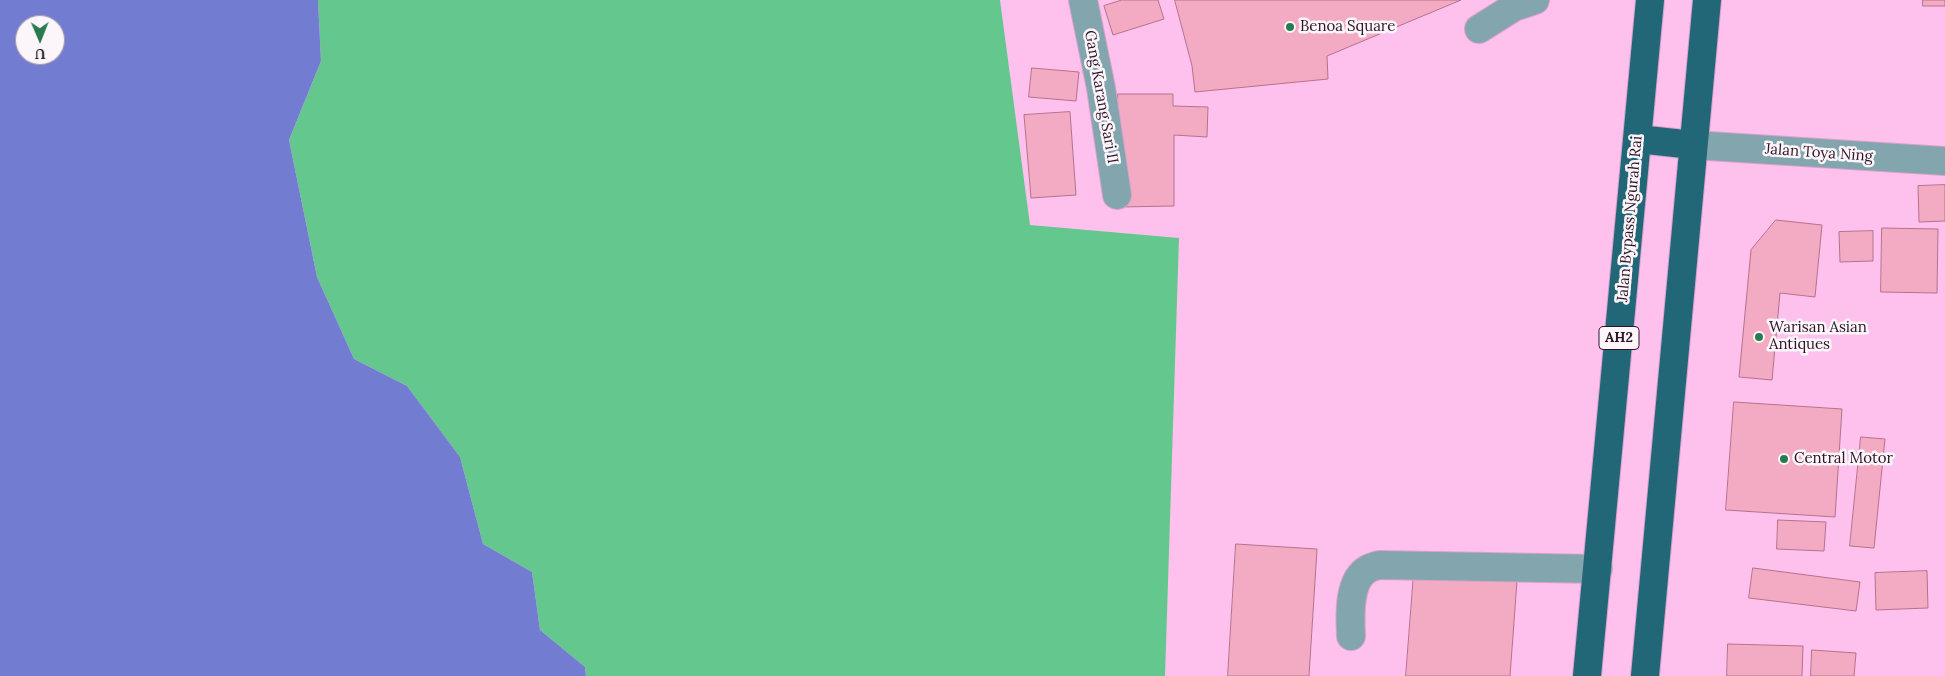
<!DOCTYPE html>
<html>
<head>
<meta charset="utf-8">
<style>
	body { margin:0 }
	#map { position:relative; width:1945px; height:676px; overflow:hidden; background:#fec1ee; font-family:Lora,serif }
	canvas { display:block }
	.north { position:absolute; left:15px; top:15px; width:50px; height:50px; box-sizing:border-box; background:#fcf6fa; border:1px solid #a89ca5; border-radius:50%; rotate:179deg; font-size:14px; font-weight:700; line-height:20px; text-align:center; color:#2b1526 }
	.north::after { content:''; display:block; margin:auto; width:18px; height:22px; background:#267c4f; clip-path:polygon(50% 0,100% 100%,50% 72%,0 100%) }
</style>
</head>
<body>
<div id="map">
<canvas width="1945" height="676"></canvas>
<div class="north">U</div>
</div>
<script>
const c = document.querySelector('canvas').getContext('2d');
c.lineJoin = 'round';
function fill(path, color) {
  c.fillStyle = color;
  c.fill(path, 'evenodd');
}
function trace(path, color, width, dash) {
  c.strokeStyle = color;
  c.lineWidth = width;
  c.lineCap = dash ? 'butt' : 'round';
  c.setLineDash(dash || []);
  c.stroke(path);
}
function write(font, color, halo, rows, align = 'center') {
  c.font = font + ' Lora,serif';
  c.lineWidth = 5;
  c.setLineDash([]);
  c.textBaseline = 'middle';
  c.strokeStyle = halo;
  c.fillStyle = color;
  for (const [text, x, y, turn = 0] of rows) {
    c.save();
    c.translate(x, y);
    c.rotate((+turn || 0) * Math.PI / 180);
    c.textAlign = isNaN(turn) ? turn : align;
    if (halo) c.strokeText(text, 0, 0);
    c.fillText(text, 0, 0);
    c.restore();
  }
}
fill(new Path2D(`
	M318,0H1000L1030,225L1179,238L1165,676H586L585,667L540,630L532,572L483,544L460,457L407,386L354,359L317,277L289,140L321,61Z`), '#64c88e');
fill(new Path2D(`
	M0,0H318L321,61L289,140L317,277L354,359L407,386L460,457L483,544L532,572L540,630L585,667L586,676H0ZM25,25H55V55H25Z`), '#727dd2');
const building = new Path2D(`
	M1122,0H1158L1164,19L1113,35L1104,6Z
	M1175,0H1461L1327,56L1328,79L1195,92L1192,66Z
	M1923,0H1945V6H1923Z
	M1032,68L1079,72L1076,101L1029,97Z
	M1118,94H1173V106L1208,107L1207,137L1174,135V206L1119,207Z
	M1070,112L1076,195L1031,198L1024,115Z
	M1945,185V221L1919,222L1918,186Z
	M1776,220L1822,225L1815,297L1780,293L1772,380L1739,377L1751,250Z
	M1882,228L1938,229L1937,293L1881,292Z
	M1873,231V261L1840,262L1839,232Z
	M1734,402L1842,409L1835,517L1726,510Z
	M1861,437L1885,439L1874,548L1850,546Z
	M1778,520L1826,522L1824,551L1777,549Z
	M1236,544L1317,549L1309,676H1228Z
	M1753,568L1860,582L1856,611L1749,598Z
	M1927,571L1928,608L1876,610L1875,573Z
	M1414,573L1517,581L1510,676H1406Z
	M1728,644L1803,646L1802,676H1727Z
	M1812,650L1856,653L1854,676H1811Z`);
fill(building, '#f3abc4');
trace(building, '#b5728b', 1);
const minor = new Path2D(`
	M1083,0L1101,88L1117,195
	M1479,29L1514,7L1535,0
	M1693,145L1945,161
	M1351,636C1350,616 1348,580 1368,569C1371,567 1376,566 1379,565L1598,569`);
const highway = new Path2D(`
	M1638,139L1693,145
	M1587,676L1650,0
	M1645,676L1707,0`);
trace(minor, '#d8a2ca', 30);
trace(highway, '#d8a2ca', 30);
trace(minor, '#82a5ae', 28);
trace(highway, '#216777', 28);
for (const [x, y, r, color] of [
	[1290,27,5,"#267c4f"],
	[1759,337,5,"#267c4f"],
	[1784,459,5,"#267c4f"]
]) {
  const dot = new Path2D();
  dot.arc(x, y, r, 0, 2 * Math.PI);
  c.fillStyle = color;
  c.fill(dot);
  trace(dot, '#fcf6fa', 2);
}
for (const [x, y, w] of [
	[1619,338,40]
]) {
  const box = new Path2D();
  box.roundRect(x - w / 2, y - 11.5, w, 23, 4);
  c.fillStyle = '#fcf6fa';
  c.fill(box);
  trace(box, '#2b1526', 1);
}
write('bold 14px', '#2b1526', null, [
	["AH2",1619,338]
]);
write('15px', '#2b1526', '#fcf6fa', [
	["Benoa Square",1300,27],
	["Warisan Asian",1769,328],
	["Antiques",1769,345],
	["Central Motor",1794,459]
], 'left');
write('15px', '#2b1526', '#fcf6fa', [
	["Gang Karang Sari II",1101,97,80],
	["Jalan Toya Ning",1819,153,4],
	["Jalan Bypass Ngurah Rai",1630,219,-85]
]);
</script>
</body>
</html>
